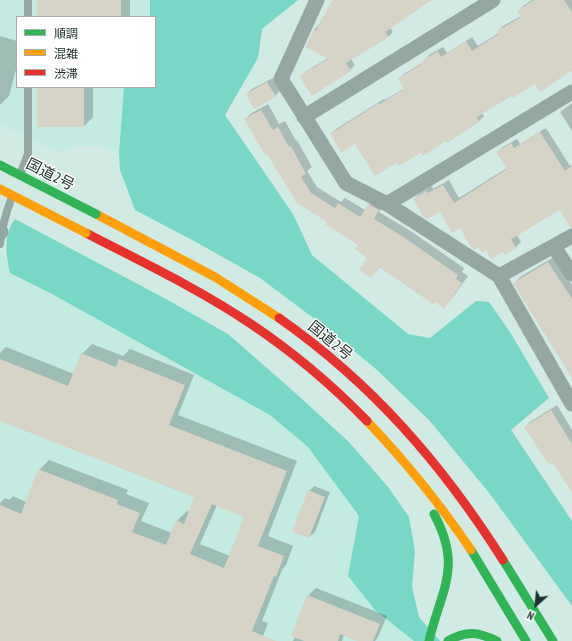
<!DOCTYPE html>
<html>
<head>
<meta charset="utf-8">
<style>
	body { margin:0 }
	#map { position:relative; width:572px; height:641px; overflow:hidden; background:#d2eae4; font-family:"PT Sans Narrow","Noto Sans JP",sans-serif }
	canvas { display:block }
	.legend { position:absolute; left:16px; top:16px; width:140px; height:72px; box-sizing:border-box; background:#fff; border:1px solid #a5acaa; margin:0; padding:5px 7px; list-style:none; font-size:12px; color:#1e2f2b }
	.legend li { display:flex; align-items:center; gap:8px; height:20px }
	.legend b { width:20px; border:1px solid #a5acaa }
	.north { position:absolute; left:516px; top:585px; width:40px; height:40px; -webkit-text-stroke:3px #fff; paint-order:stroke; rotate:207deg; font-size:11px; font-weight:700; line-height:16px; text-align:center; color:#1e2f2b }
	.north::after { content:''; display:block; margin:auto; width:14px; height:18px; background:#1e2f2b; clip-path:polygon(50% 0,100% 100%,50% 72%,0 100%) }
</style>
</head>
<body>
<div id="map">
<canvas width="572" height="641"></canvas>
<ul class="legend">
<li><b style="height:5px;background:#30b455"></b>順調</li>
<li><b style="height:5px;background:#ff9f0a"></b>混雑</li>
<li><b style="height:5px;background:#e5322d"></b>渋滞</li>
</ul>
<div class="north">N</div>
</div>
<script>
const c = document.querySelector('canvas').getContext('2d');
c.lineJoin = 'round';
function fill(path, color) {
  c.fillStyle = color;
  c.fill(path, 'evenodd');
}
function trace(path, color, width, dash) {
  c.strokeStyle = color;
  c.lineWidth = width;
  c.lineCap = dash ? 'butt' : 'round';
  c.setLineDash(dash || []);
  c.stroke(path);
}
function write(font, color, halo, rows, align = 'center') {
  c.font = font + ' "PT Sans Narrow","Noto Sans JP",sans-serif';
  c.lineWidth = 3;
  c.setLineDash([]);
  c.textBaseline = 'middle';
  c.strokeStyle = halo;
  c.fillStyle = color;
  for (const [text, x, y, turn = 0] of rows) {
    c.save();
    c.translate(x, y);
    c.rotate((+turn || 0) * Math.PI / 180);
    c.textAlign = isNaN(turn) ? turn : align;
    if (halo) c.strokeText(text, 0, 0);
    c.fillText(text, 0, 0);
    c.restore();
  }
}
fill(new Path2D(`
	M0,0H150V17H17V87H124L119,153L101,146H77L59,153L0,124Z
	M0,250L5,253L10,273L52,294L270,415L308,447L359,516L348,576L414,641H0Z`), '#c3ebe2');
fill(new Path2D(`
	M150,0H298L262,29L258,58L225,115L293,214L312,255L408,334L430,338L476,301L489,302L510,332L549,398L511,430L572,521V606L490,494L429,420L377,370L324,326L260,278L194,241L135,210L120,170L119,153L124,87H155V17H150Z
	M15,219L166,299L228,334L291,389L349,442L388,487L409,517L415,551L412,587L419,617L440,641H414L375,610L348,576L359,516L308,447L270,415L52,294L10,273C6,255 3,234 15,219Z`), '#79d7c8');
fill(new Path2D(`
	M38,0H130V17H38Z
	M333,0H431L390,27L393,32L388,37L351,59L355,65L350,70L301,77L305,72L328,58L314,30L319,25Z
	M532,0H572V70L536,82L512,94L482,113L484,116L479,121L448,142L447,140L397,162L355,143L331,134L336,129L384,99L385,100L405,88L399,79L404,74L425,61L429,55L443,47L447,53L472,37L478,46L499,33L498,31L503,26L521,16L518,11L523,6Z
	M0,36L17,41V66L9,96L0,105Z
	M273,78L280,91L275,96L247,94L252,89Z
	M38,87H93V117L84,126H38Z
	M572,103V131L560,112Z
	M268,104L279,124L285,121L296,141L297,140L312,167L307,171L317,187L341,202L345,198L365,210L375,199L385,204L379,212L412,232L464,268L462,272L468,276L450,301L444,307L380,267L371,277L369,257L359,245L328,222L267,153L245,119L252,113Z
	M546,128L570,166L572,165V218L560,209L517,235L521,242L516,247L505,254L503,250L486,249L479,245L460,227L440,211L414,199L419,194L432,186L433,189L449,180L459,198L507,168L498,152L503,147L517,139L520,144Z
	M554,257L572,285V377L515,283L520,277Z
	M92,344L123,356L130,349L194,375L178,415L297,461L268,536L293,546L286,565L282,570L262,621L268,623L261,641H0V503L5,498L9,500L13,496L26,502L39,470L49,460L128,490L126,494L149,503L141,521L172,533L177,521L187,511L190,512L195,496L0,420V353L6,347L74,374L82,354ZM217,505L245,516L230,556L200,544Z
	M557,405L572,430V491L553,461L525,427L530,422Z
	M314,486L330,492L315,532L309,537V491Z
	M316,588L387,616L378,637L375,641H360L344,635L342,641H293L308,596Z`), '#0003');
fill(new Path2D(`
	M37,0H121V17H37Z
	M332,0H432L385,32L389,37L346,63L351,71L312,96L299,76L328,59L306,47L314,29L316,31Z
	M534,0H564L572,12V70L540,92L535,84L513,98L511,96L477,117L479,122L447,143L446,141L423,156L421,153L399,166L396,163L375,176L355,144L341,153L330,134L379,103L380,104L404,89L398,79L424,62L423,60L438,51L441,57L466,41L472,51L499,34L497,31L521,17L517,11Z
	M267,82L276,97L254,109L246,94Z
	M37,87H84V127H37Z
	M261,110L273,130L278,127L289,147L291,146L306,174L301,177L311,193L335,208L338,203L360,217L368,204L379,210L374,219L405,238L458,275L456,279L462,283L444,309L435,302L433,304L379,267L371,278L359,270L367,258L355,249L358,245L325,224L327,222L297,203L267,154L265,155L244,119Z
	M540,132L565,171L572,166V227H570L560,210L511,239L516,248L505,255L503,252L491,259L486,250L482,253L478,246L475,250L471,247L460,228L452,233L440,212L427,219L423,216L413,199L426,191L428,193L443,185L454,203L507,169L496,152L511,143L514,148Z
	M548,262L572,299V378L513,283Z
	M81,353L116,367L119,359L185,385L169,425L287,471L258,546L284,556L276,577L274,576L252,631L276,641H0V505L21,514L38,469L118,500L117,504L140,513L132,532L166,545L176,520L184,524L194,497L0,421V359L68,386ZM212,504L244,517L224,568L190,554Z
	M551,410L572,444V493L553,463L549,465L524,427Z
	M308,490L325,497L309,538L292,532Z
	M307,595L380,624L373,641H357L340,634L338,641H304L291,636Z`), '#d6d3c7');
trace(new Path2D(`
	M28,0V17
	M20,175L28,154V87
	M0,244C2,227 6,212 12,197`), '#94a7a3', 8);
trace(new Path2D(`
	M317,0L281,79L346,183L387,204L499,276L572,404
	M304,117L493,0
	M387,204L572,92
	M0,231L1,232
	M554,247L572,274
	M499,276L572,236`), '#94a7a3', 15);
trace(new Path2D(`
	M471,550L526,641
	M503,560L553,641
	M429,641C441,589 463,568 434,514
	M448,641C467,630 478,632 497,641`), '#30b455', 9);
trace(new Path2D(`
	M96,214L215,277L279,318
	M367,421C405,461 440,504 471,550`), '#ff9f0a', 9);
trace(new Path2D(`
	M86,233C142,262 199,289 251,324C293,352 332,385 367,421
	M279,318C373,384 442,464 503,560`), '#e5322d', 9);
trace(new Path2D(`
	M0,165L96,214`), '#30b455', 9);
trace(new Path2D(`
	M0,189L86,233`), '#ff9f0a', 9);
write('15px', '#1e2f2b', '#fff', [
	["国道2号",50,175,27],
	["国道2号",330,341,39]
]);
</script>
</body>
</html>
